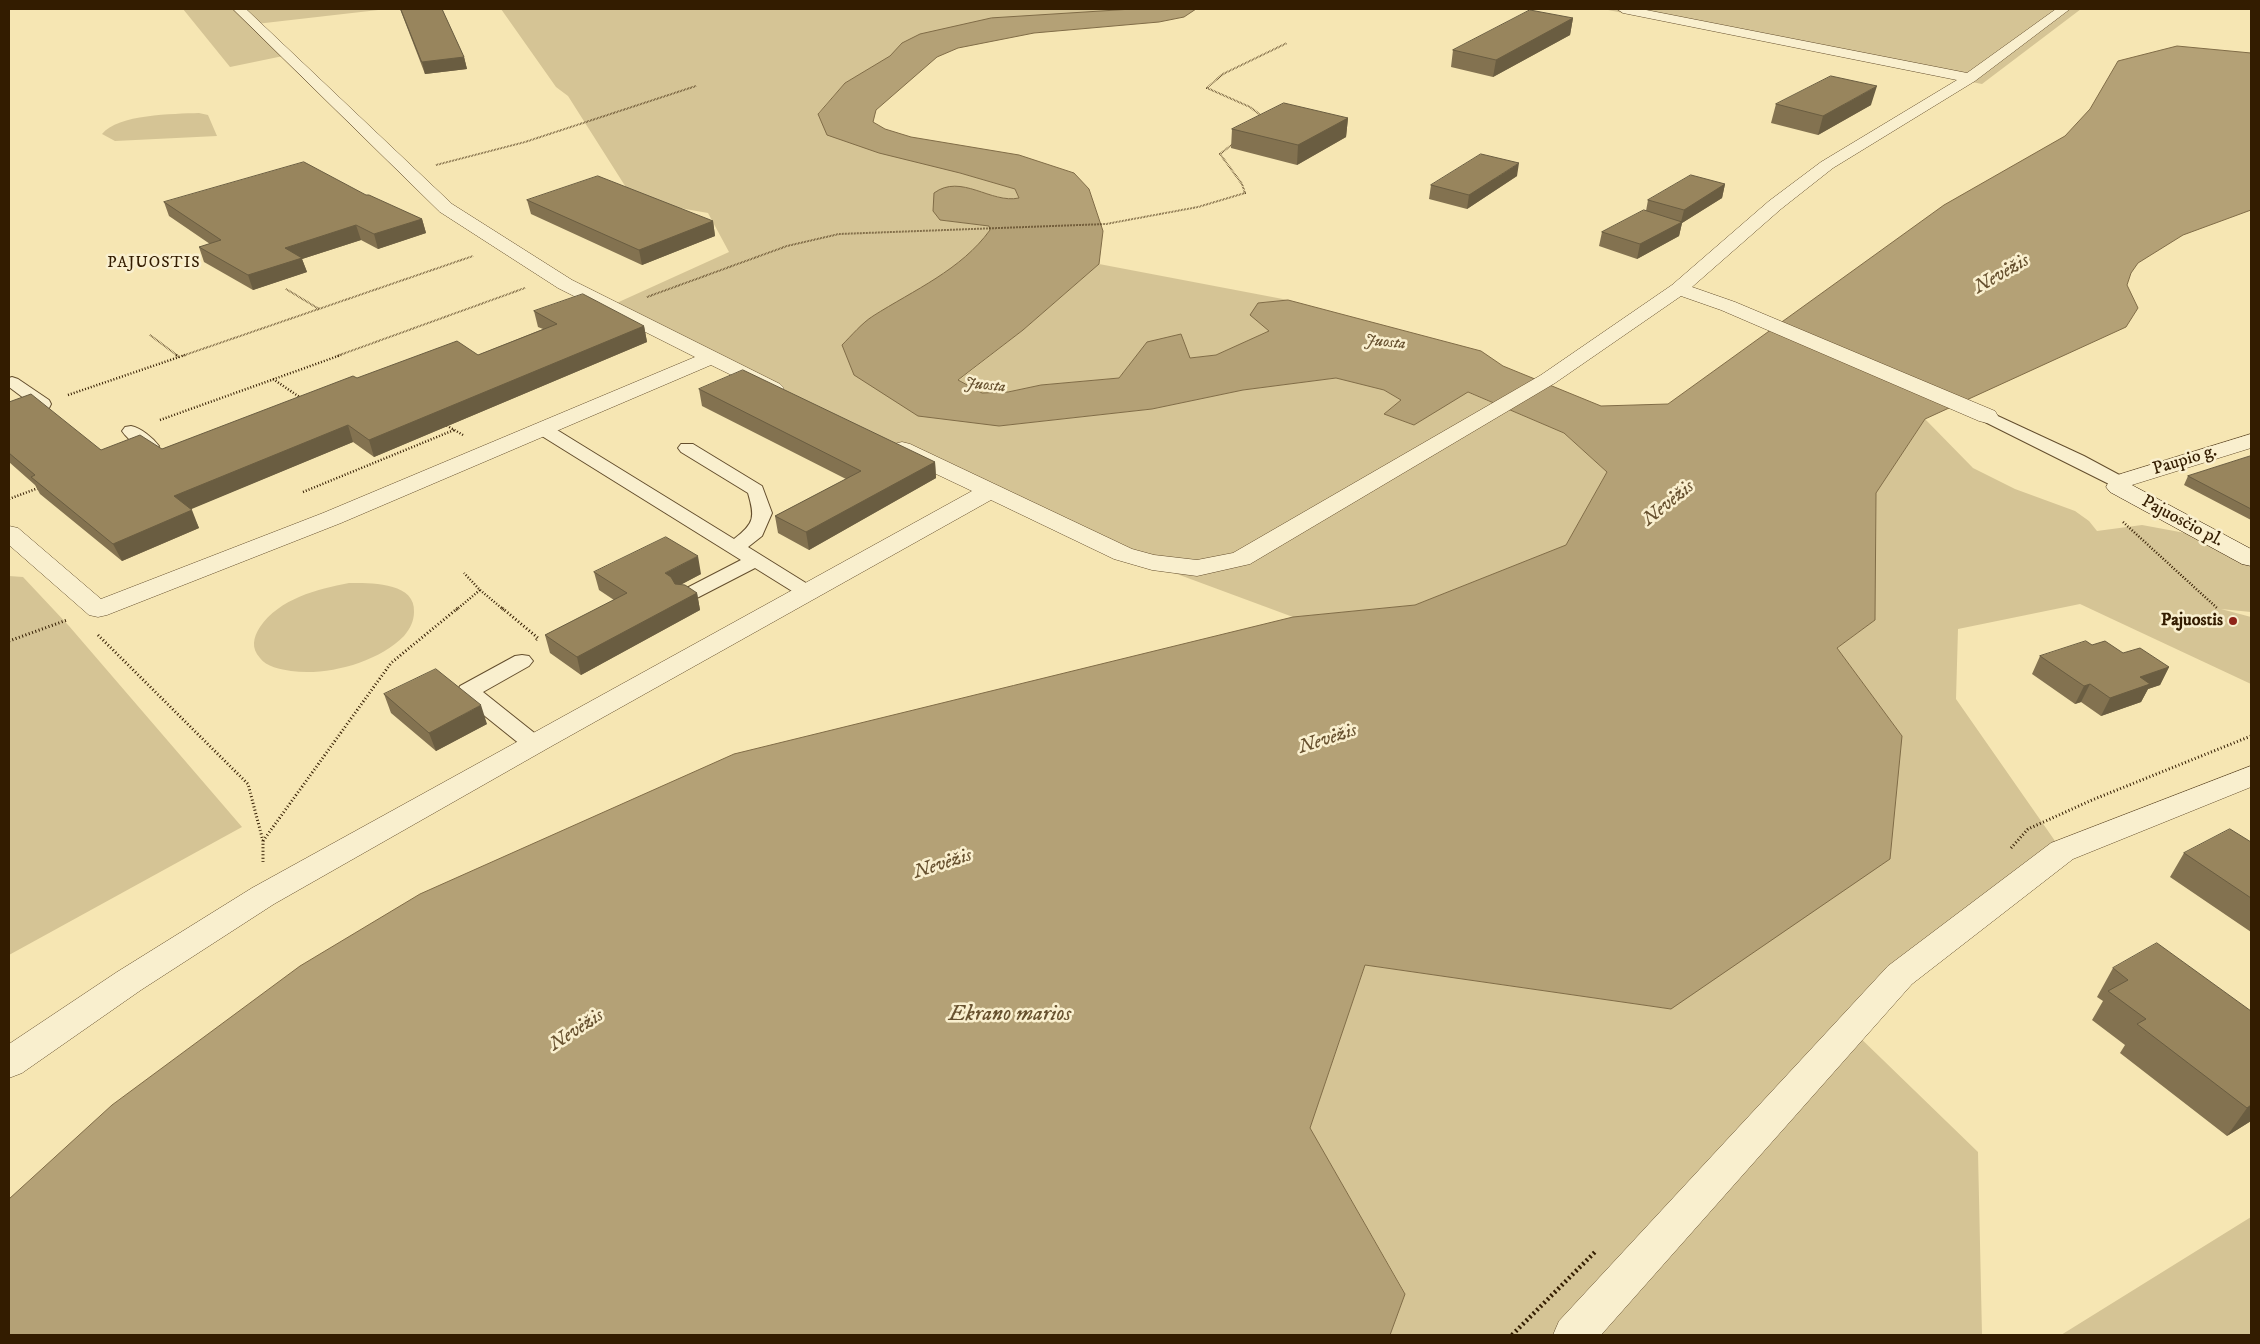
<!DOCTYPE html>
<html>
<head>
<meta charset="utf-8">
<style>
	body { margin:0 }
	#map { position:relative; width:2260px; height:1344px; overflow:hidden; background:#f6e6b3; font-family:"IM FELL DW Pica",serif }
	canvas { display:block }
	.frame { position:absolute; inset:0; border:10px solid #331c00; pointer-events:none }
</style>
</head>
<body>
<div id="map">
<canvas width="2260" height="1344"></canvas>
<div class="frame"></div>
</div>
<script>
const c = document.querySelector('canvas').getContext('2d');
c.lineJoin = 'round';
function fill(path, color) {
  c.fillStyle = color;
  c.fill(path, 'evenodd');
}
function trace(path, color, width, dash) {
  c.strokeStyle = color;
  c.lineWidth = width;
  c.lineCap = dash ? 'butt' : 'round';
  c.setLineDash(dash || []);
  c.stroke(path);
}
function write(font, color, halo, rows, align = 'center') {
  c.font = font + ' "IM FELL DW Pica",serif';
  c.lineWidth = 5;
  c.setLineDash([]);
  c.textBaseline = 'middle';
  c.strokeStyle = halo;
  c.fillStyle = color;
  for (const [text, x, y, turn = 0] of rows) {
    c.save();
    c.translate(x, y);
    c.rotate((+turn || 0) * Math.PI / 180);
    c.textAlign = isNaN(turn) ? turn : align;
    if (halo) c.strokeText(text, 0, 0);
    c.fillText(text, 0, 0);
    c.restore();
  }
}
fill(new Path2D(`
	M183,9H387L256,24L288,55L230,67Z
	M501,9H1133L902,43L891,56L845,83L818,113L960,173L1015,189L1019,198C990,202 972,180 939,190L940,220L989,226L990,230C961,270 913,293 871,317L999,426L1152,409L1243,390L1336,378L1384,390L1401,400L1384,414L1414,425L1467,392L1564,433L1607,472L1566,545L1415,605L1293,617L1123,554L610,306L729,252L708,213L634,200L568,96L556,87Z
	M1603,9H2081L1982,84Z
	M199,113L208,115L217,136L115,141L102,134C118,114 173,114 199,113Z
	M1099,264L1288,300L1258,303L1270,331L1216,355L1189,358L1181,334L1147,343L1119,378L1041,385L1008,392L981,393L958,381L1023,330Z
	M1925,419L1973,468L2015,489L2075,511L2089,521L2097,531L2142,525L2196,535L2251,565V612L2221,609L2251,617V684L2080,604L1958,629L1956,699L2062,851L1851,1029L1978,1152L1982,1335H1390L1405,1293L1310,1128L1365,965L1671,1009L1902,736L1837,648L1875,620L1876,493Z
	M9,576L23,577L69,626L242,827L9,955Z
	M349,583C370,583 416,582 414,612C414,621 410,629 404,636C377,663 327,676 291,671C281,669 266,667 260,658C251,648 253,638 260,627C279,599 317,589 349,583Z
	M2251,1217V1335H2061Z`), '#d5c495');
const water = new Path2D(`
	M1133,9H1196L1184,17L1159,22L1034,33L958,48L937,57L876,110L873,122L885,129L911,137L1019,155L1074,173L1089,189L1103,231L1099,264L1023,330L958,380L982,393L1008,392L1041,385L1119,378L1147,342L1181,334L1190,358L1216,355L1269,331L1250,315L1258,303L1288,300L1481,351L1503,366L1601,406L1668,404L1944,205L2065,136L2090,109L2118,61L2177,46L2251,53V210L2183,235L2138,263L2131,273L2127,285L2138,308L2126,327L1925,419L1876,493L1875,620L1837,648L1902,736L1890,859L1671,1009L1365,965L1310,1128L1405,1294L1390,1335H9V1199L112,1105L300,966L420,894L734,754L1293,617L1415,605L1566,545L1607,472L1564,433L1468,392L1414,425L1384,414L1401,400L1384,390L1336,378L1243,390L1152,409L999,426L918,416L854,375L842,345C852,335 862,323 873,316C914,290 961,270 990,230L989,226L940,220L933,211L934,193C961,173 991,204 1019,198L1015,189L960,173L879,153L827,135L818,114L845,83L890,56L902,43L920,34L991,18Z`);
fill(water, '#b4a176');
trace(water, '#806c47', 1);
const lane = new Path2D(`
	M12,377L18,379L49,400L51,404L49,408H37L9,387V378Z
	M1987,411L2084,456L2125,478L2128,482L2125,486H2113L1981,420L1979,416L1981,412Z
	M543,424L549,425L734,539C755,523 755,517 748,493L681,452L678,448L681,444H693L762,486L772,513L762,536L748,547L814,588L817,592L814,596L807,598L800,596L755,568L693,600L686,602L679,600L676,596L679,592L741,560L537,433L534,429L537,425Z
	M131,426C141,428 153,438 159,446L156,450C144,453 129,441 122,431L125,427Z
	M522,655L529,656L533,661L529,666L483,692L542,739L545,744L542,749L534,751L526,749L460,696L457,691L460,686L515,656Z`);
const street = new Path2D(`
	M233,9H246L452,204L572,280L780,384L784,388L780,392L773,394L766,392L711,365L341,523L107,615L98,617L89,615L9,545V526L18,528L101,599L323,513L695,357L558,288L440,212Z
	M1617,9H1641L1967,73L2056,9H2070L1975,81L1833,168L1781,209L1692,287L1735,302L1995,411L1998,416L1995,421L1987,423L1979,421L1721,310L1681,296L1555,383L1250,564L1197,576L1152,570L1114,559L991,500L550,747L274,904L141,990L22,1073L9,1078V1044L117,972L252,888L972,491L894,454L891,449L894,444L902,442L910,444L1132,549L1154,555L1197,560L1233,553L1541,375L1672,285L1769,201L1821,162L1957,80L1623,13Z
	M2251,434V448L2119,489L2111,487L2107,482L2111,477Z
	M2251,766V787L2073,859L1912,984L1601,1335H1553L1559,1321L1888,966L2051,843Z`);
const secondary = new Path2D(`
	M2119,475L2127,477L2130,484L2251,549V566L2242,564L2110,492L2106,487L2111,477Z`);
trace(lane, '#644e2d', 2);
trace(street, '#644e2d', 1);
trace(secondary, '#331c00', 1);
trace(new Path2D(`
	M1263,117L1250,107L1207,88L1223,74L1287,43
	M436,165L525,142L696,86
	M286,289L319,309
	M647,297L787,246L839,234L1106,224L1198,207L1245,193L1242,184L1220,154L1234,143
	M150,335L178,356
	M182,356L473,256
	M337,356L525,288`), '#331c00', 2, [0.5, 1]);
trace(new Path2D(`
	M176,355L179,357
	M273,379L301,398
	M68,395L185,355
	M160,420L341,355
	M444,424L463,435
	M303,492L454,430
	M9,499L41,487
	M2123,522L2217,608
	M480,590L504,610
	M456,610L480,590L464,573`), '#331c00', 2.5, [1, 2]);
trace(new Path2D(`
	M502,608L538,638L536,640
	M98,635L248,784L263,841V862
	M9,641L67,620
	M263,841L391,663L458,608
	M2011,848L2028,829L2092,800L2251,736`), '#331c00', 3, [1, 2.5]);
trace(new Path2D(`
	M1512,1335L1596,1251`), '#331c00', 4.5, [2, 3]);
fill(lane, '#f9efce');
fill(street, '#f9efce');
fill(secondary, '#f9efce');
fill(new Path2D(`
	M400,9H442L464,57L467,69L425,74Z
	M1573,18L1570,35L1493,77L1451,67L1453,50Z
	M1776,104L1871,105L1818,135L1771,123Z
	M1348,118L1346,137L1297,165L1231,148L1232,129Z
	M1517,176L1467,209L1429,199L1431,185Z
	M1725,184L1722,198L1682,223L1679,236L1637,259L1599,246L1602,232L1646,211L1648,200Z
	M366,195L422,219L426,233L378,249L361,240L302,259L307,272L253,290L204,262L199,247L210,244L169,216L164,202Z
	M527,200L713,221L715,236L642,265L531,214Z
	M534,311L644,326L647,342L374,457L353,442L190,509L199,528L122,561L40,494L35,485L9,462V402L101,450L162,449L357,378L478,355L543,329L538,327Z
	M699,389L935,462L936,478L809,550L778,533L775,516L846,479L702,406Z
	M2251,456V520L2184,485L2188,476Z
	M594,572L701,574L680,585L697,593L700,610L581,675L550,653L545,635L614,600L599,590Z
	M2092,645L2123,653L2169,667L2160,685L2148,689L2141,702L2101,716L2081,702L2075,704L2032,674L2040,656Z
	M384,694L487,724L436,751L391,713Z
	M2251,842V932L2170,877L2184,853Z
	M2113,968L2251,1011V1121L2227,1136L2120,1053L2125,1045L2092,1020L2103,1001L2097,997Z`), '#837250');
fill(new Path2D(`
	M1573,18L1570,35L1493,77L1496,60Z
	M464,57L467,69L425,74L422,62Z
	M1877,86L1871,105L1818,135L1823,116Z
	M1348,118L1346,137L1297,165L1298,145Z
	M1519,163L1517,176L1467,209L1469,195Z
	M1725,184L1722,198L1682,223L1679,236L1637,259L1640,244L1681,222L1684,210Z
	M422,219L426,233L378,249L374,234Z
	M713,221L715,236L642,265L639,250Z
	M356,225L361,240L302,259L307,272L253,290L248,275L285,248Z
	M644,326L647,342L374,457L369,440Z
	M348,425L353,442L182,513L174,496Z
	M935,462L936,478L809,550L806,532Z
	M192,510L199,528L122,561L113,544Z
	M698,556L701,574L669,591L665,573Z
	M697,593L700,610L581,675L577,657Z
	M2169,667L2160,685L2148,689L2141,702L2101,716L2110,698L2140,677Z
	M2090,684L2081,702L2075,704L2084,686Z
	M481,705L487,724L436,751L429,733Z
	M2251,1105V1121L2227,1136L2247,1108Z`), '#6a5d41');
const building = new Path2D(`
	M401,9H442L464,57L422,62Z
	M1530,10L1573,18L1496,60L1453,50Z
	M1831,76L1877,86L1823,116L1776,104Z
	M1284,103L1348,118L1298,145L1232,129Z
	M1481,154L1519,163L1469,195L1431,185Z
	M304,162L366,195H369L422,219L374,234L356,225L285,248L302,258L248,275L199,247L221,240L164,202Z
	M1691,175L1725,184L1684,210L1648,200Z
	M598,176L713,221L639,250L527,200Z
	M1644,210L1682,222L1640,244L1602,232Z
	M583,294L644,326L369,440L348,425L174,496L192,510L113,544L31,477L35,475L9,453V402L31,394L101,450L140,435L162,449L353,376L357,378L457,341L478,355L557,324L534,311Z
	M743,370L935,462L806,532L775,516L861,471L699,389Z
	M2251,456V509L2188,476Z
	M666,537L698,556L665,573L671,577L675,584L685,585L697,593L577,657L545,635L627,593L594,572Z
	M2086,641L2092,645L2105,641L2123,653L2140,648L2169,667L2140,677L2150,684L2110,698L2090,684L2084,686L2040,656Z
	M436,669L481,705L429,733L384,694Z
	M2230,829L2251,842V898L2184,853Z
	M2157,943L2251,1011V1105L2247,1108L2137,1024L2146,1019L2108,991L2128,980L2113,968Z`);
fill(building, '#98855d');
trace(building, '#6a5d41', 1);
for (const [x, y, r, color] of [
	[2233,621,5,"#8f2418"]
]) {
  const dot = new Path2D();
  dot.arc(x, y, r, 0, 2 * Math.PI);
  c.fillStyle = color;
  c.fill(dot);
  trace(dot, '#f9efce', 2);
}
c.letterSpacing = '1px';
write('16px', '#331c00', '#f9efce', [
	["PAJUOSTIS",154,264]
]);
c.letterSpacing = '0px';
write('italic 16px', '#67512f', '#f9efce', [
	["Juosta",1385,343,6],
	["Juosta",985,386,6]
]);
write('18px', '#331c00', '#f9efce', [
	["Paupio g.",2185,461,-17],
	["Pajuosčio pl.",2182,522,28]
]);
write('bold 18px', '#331c00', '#f9efce', [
	["Pajuostis",2223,621]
], 'right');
write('italic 19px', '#67512f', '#f9efce', [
	["Nevėžis",2002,275,-30],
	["Nevėžis",1669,504,-39],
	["Nevėžis",1328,740,-18],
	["Nevėžis",943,865,-18],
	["Nevėžis",577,1031,-33]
]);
write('italic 22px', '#67512f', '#f9efce', [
	["Ekrano marios",1010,1015]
]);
</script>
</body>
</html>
